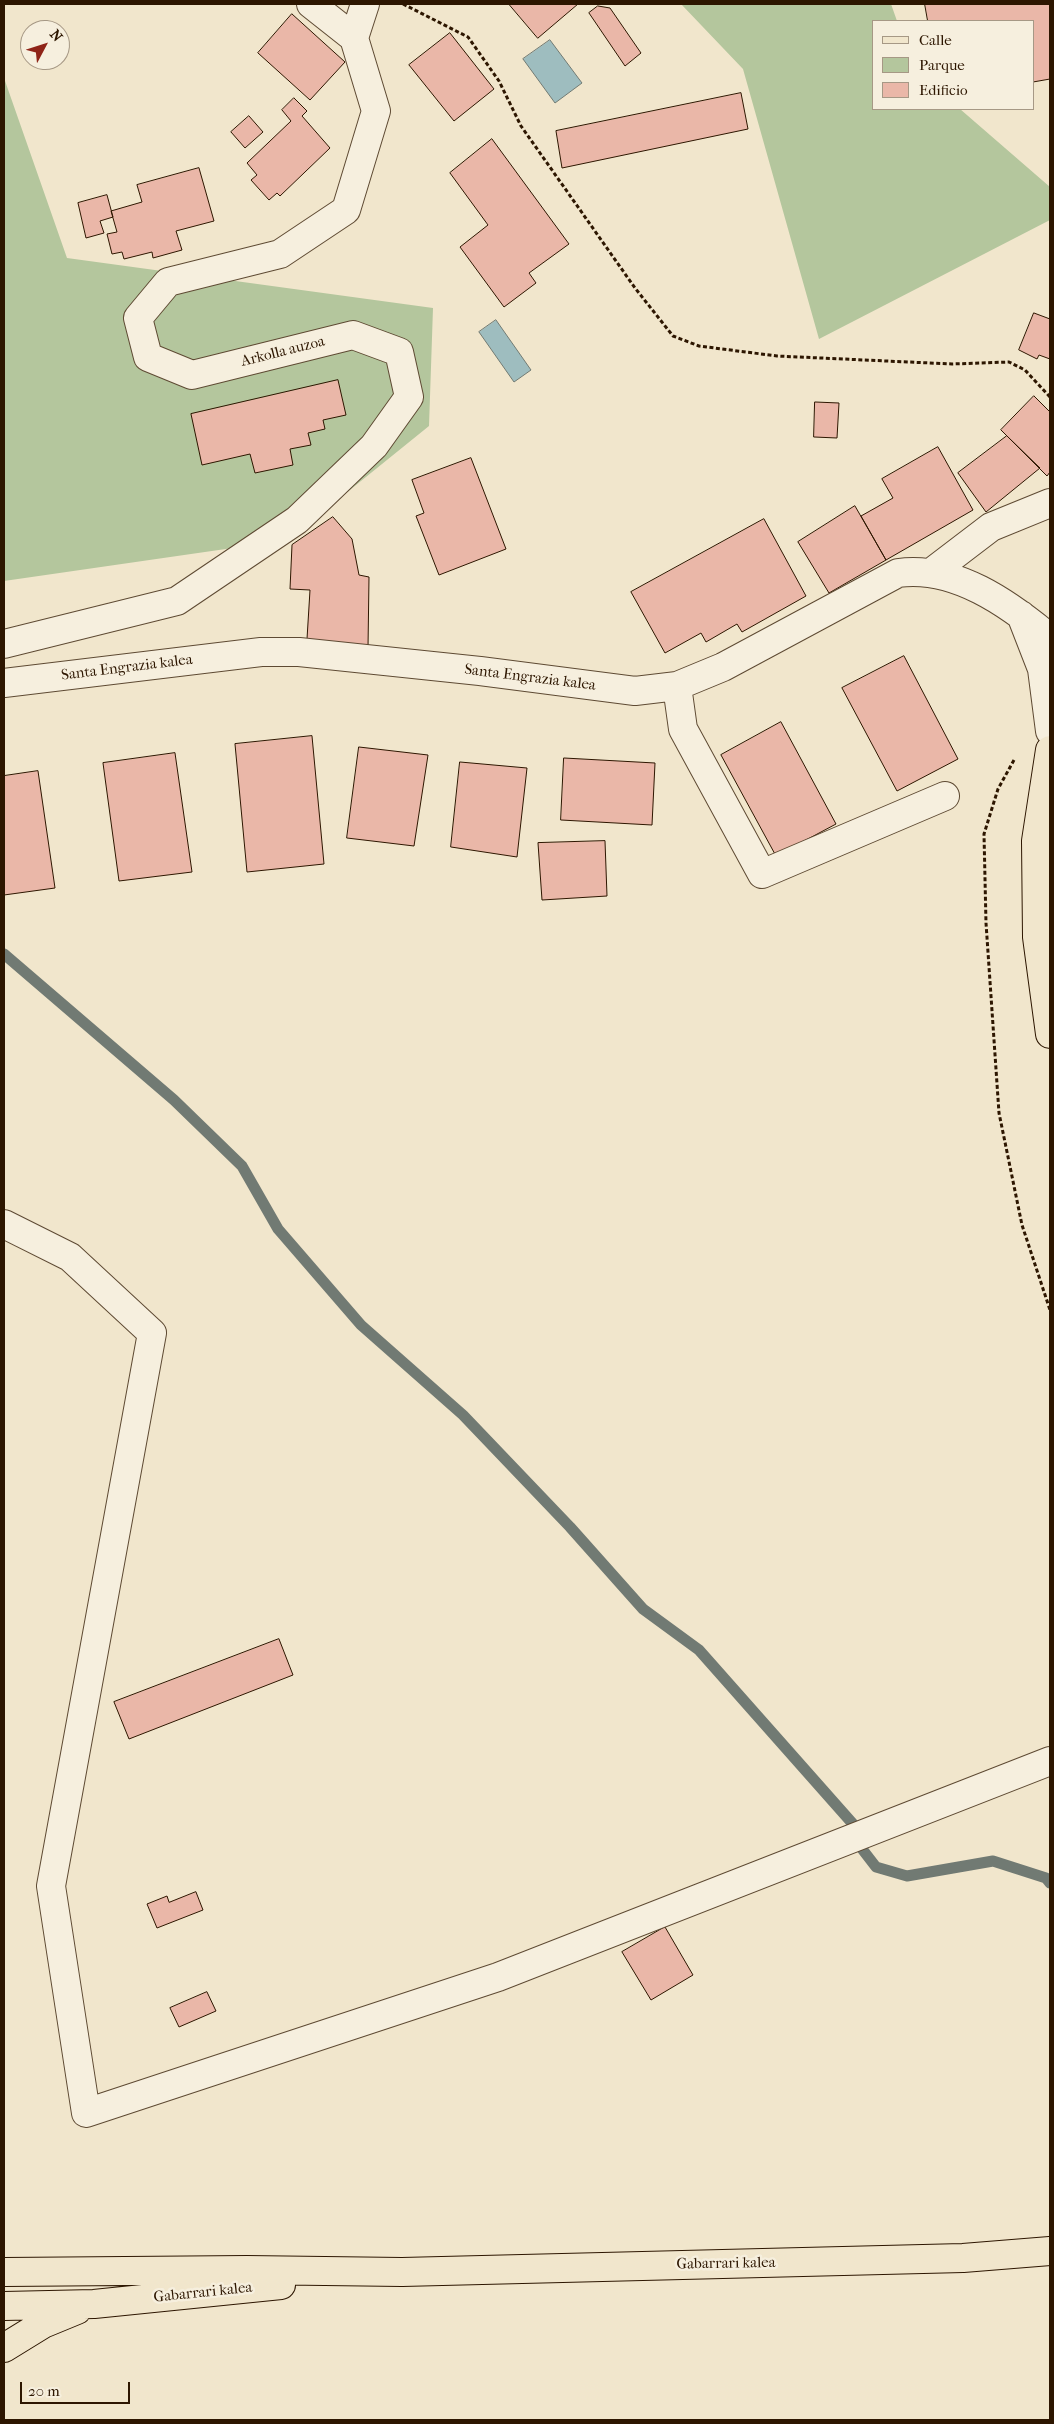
<!DOCTYPE html>
<html>
<head>
<meta charset="utf-8">
<style>
	body { margin:0 }
	#map { position:relative; width:1054px; height:2424px; overflow:hidden; background:#f1e6cc; font-family:"IM FELL French Canon",serif }
	canvas { display:block }
	.frame { position:absolute; inset:0; border:5px solid #2d1600; pointer-events:none }
	.legend { position:absolute; left:872px; top:20px; width:162px; height:90px; box-sizing:border-box; background:#f6efde; border:1px solid #a69885; margin:0; padding:6px 9px; list-style:none; font-size:15px; color:#2d1600 }
	.legend li { display:flex; align-items:center; gap:10px; height:25px }
	.legend b { width:25px; border:1px solid #a69885 }
	.north { position:absolute; left:20px; top:20px; width:50px; height:50px; box-sizing:border-box; background:#f6efde; border:1px solid #a69885; border-radius:50%; rotate:50deg; font-size:14px; font-weight:700; line-height:20px; text-align:center; color:#2d1600 }
	.north::after { content:''; display:block; margin:auto; width:18px; height:22px; background:#8f2418; clip-path:polygon(50% 0,100% 100%,50% 72%,0 100%) }
	.scale { position:absolute; left:20px; top:2382px; width:110px; height:22px; box-sizing:border-box; border:2px solid #2d1600; border-top:0; padding-left:6px; font-size:15px; line-height:18px; white-space:nowrap; color:#2d1600; -webkit-text-stroke:4px #f6efde; paint-order:stroke }
</style>
</head>
<body>
<div id="map">
<canvas width="1054" height="2424"></canvas>
<div class="frame"></div>
<ul class="legend">
<li><b style="height:6px;background:#f1e6cc"></b>Calle</li>
<li><b style="height:14px;background:#b4c69d"></b>Parque</li>
<li><b style="height:14px;background:#eab7a8"></b>Edificio</li>
</ul>
<div class="north">N</div>
<div class="scale">20 m</div>
</div>
<script>
const c = document.querySelector('canvas').getContext('2d');
c.lineJoin = 'round';
function fill(path, color) {
  c.fillStyle = color;
  c.fill(path, 'evenodd');
}
function trace(path, color, width, dash) {
  c.strokeStyle = color;
  c.lineWidth = width;
  c.lineCap = dash ? 'butt' : 'round';
  c.setLineDash(dash || []);
  c.stroke(path);
}
function write(font, color, halo, rows, align = 'center') {
  c.font = font + ' "IM FELL French Canon",serif';
  c.lineWidth = 5;
  c.setLineDash([]);
  c.textBaseline = 'middle';
  c.strokeStyle = halo;
  c.fillStyle = color;
  for (const [text, x, y, turn = 0] of rows) {
    c.save();
    c.translate(x, y);
    c.rotate((+turn || 0) * Math.PI / 180);
    c.textAlign = isNaN(turn) ? turn : align;
    if (halo) c.strokeText(text, 0, 0);
    c.fillText(text, 0, 0);
    c.restore();
  }
}
fill(new Path2D(`
	M681,4H891L897,21H873V109H960L1050,187V220L819,339L743,69Z
	M4,78L67,258L433,308L429,426L288,540L4,581Z`), '#b4c69d');
const water = new Path2D(`
	M550,40L582,83L555,103L523,59Z
	M496,320L531,370L514,382L479,332Z`);
fill(water, '#9ebdbf');
trace(water, '#717a73', 1);
trace(new Path2D(`
	M4,954L174,1100L242,1166L278,1229L361,1325L463,1415L570,1527L643,1609L699,1650L853,1824
	M859,1845L876,1867L907,1876L993,1861L1046,1878L1050,1883`), '#717a73', 11);
const building = new Path2D(`
	M509,4H578L538,38Z
	M925,4H1050V79L1033,82V21H928Z
	M598,6L610,8L641,53L625,66L589,13Z
	M292,14L345,62L310,100L258,53Z
	M450,33L494,89L454,121L409,65Z
	M741,93L748,129L562,168L556,131Z
	M294,98L307,111L302,116L330,148L280,196L277,193L269,200L251,180L257,175L247,163L291,121L282,110Z
	M249,116L263,132L245,148L231,132Z
	M492,139L569,244L529,273L536,283L504,307L460,247L488,225L450,173Z
	M199,168L214,221L176,231L182,250L153,258L152,252L124,259L122,252L112,254L107,234L117,232L111,211L142,202L137,185Z
	M107,195L113,217L100,221L104,233L86,238L78,203Z
	M1034,313L1050,319V359L1039,355L1037,359L1019,350Z
	M338,380L346,415L323,420L325,429L308,433L311,445L290,449L293,465L255,473L250,454L202,465L191,414Z
	M1034,396L1050,412V472L1047,476L1001,430Z
	M815,402L839,403L837,438L814,437Z
	M1007,436L1040,468L986,512L958,473Z
	M938,447L973,510L886,560L861,516L893,498L882,479Z
	M471,458L506,549L439,575L416,516L424,513L412,480Z
	M855,506L886,560L829,593L798,542Z
	M333,517L352,539L359,575L369,577L368,648L307,639L310,590L290,589L292,545Z
	M764,519L806,596L742,632L737,624L706,642L701,633L665,653L631,592Z
	M904,656L958,759L897,791L842,688Z
	M781,722L836,824L776,856L721,755Z
	M312,736L324,864L247,872L235,744Z
	M359,747L428,755L414,846L347,838Z
	M175,753L192,872L119,881L103,763Z
	M564,758L655,763L652,825L561,820Z
	M460,762L527,768L517,857L451,847Z
	M38,771L55,888L4,895V776Z
	M605,841L607,896L542,900L538,843Z
	M279,1639L293,1675L129,1739L114,1702Z
	M196,1892L203,1910L157,1928L147,1904L167,1896L169,1902Z
	M665,1927L693,1975L651,2000L622,1952Z
	M207,1992L216,2011L179,2027L170,2008Z`);
fill(building, '#eab7a8');
trace(building, '#2d1600', 1);
const minor = new Path2D(`
	M354,38L365,4
	M932,572L991,527L1050,503
	M1021,615L1042,669L1050,731
	M4,644L177,601L297,520L374,446L409,397L399,352L353,335L192,375L148,357L138,318L168,282L280,254L346,210L376,111L354,38L311,4
	M4,683L261,652H299L480,671L635,691L677,686L723,667L898,573C955,565 1009,604 1050,638
	M677,686L683,729L762,874L945,796
	M4,1224L70,1257L152,1333L51,1886L86,2113L498,1977L1050,1761`);
const major = new Path2D(`
	M1050,750L1036,841L1037,937L1050,1034
	M4,2272L247,2270L402,2272L963,2258L1050,2251
	M4,2306L94,2304L281,2285
	M4,2348L43,2324L77,2310`);
trace(minor, '#5e4a33', 30);
trace(major, '#2d1600', 30);
trace(new Path2D(`
	M403,4L468,37L499,81L521,126L635,288L673,336L699,346L777,356L952,364L1009,362L1025,370L1050,397
	M1014,760L998,789L984,834L986,923L999,1113L1022,1225L1050,1310`), '#2d1600', 3, [4, 2.5]);
trace(minor, '#f6efde', 28);
trace(major, '#f1e6cc', 28);
write('15px', '#2d1600', '#f6efde', [
	["Arkolla auzoa",283,352,-14],
	["Santa Engrazia kalea",127,668,-7],
	["Santa Engrazia kalea",530,678,7],
	["Gabarrari kalea",726,2264,-1],
	["Gabarrari kalea",203,2293,-6]
]);
</script>
</body>
</html>
